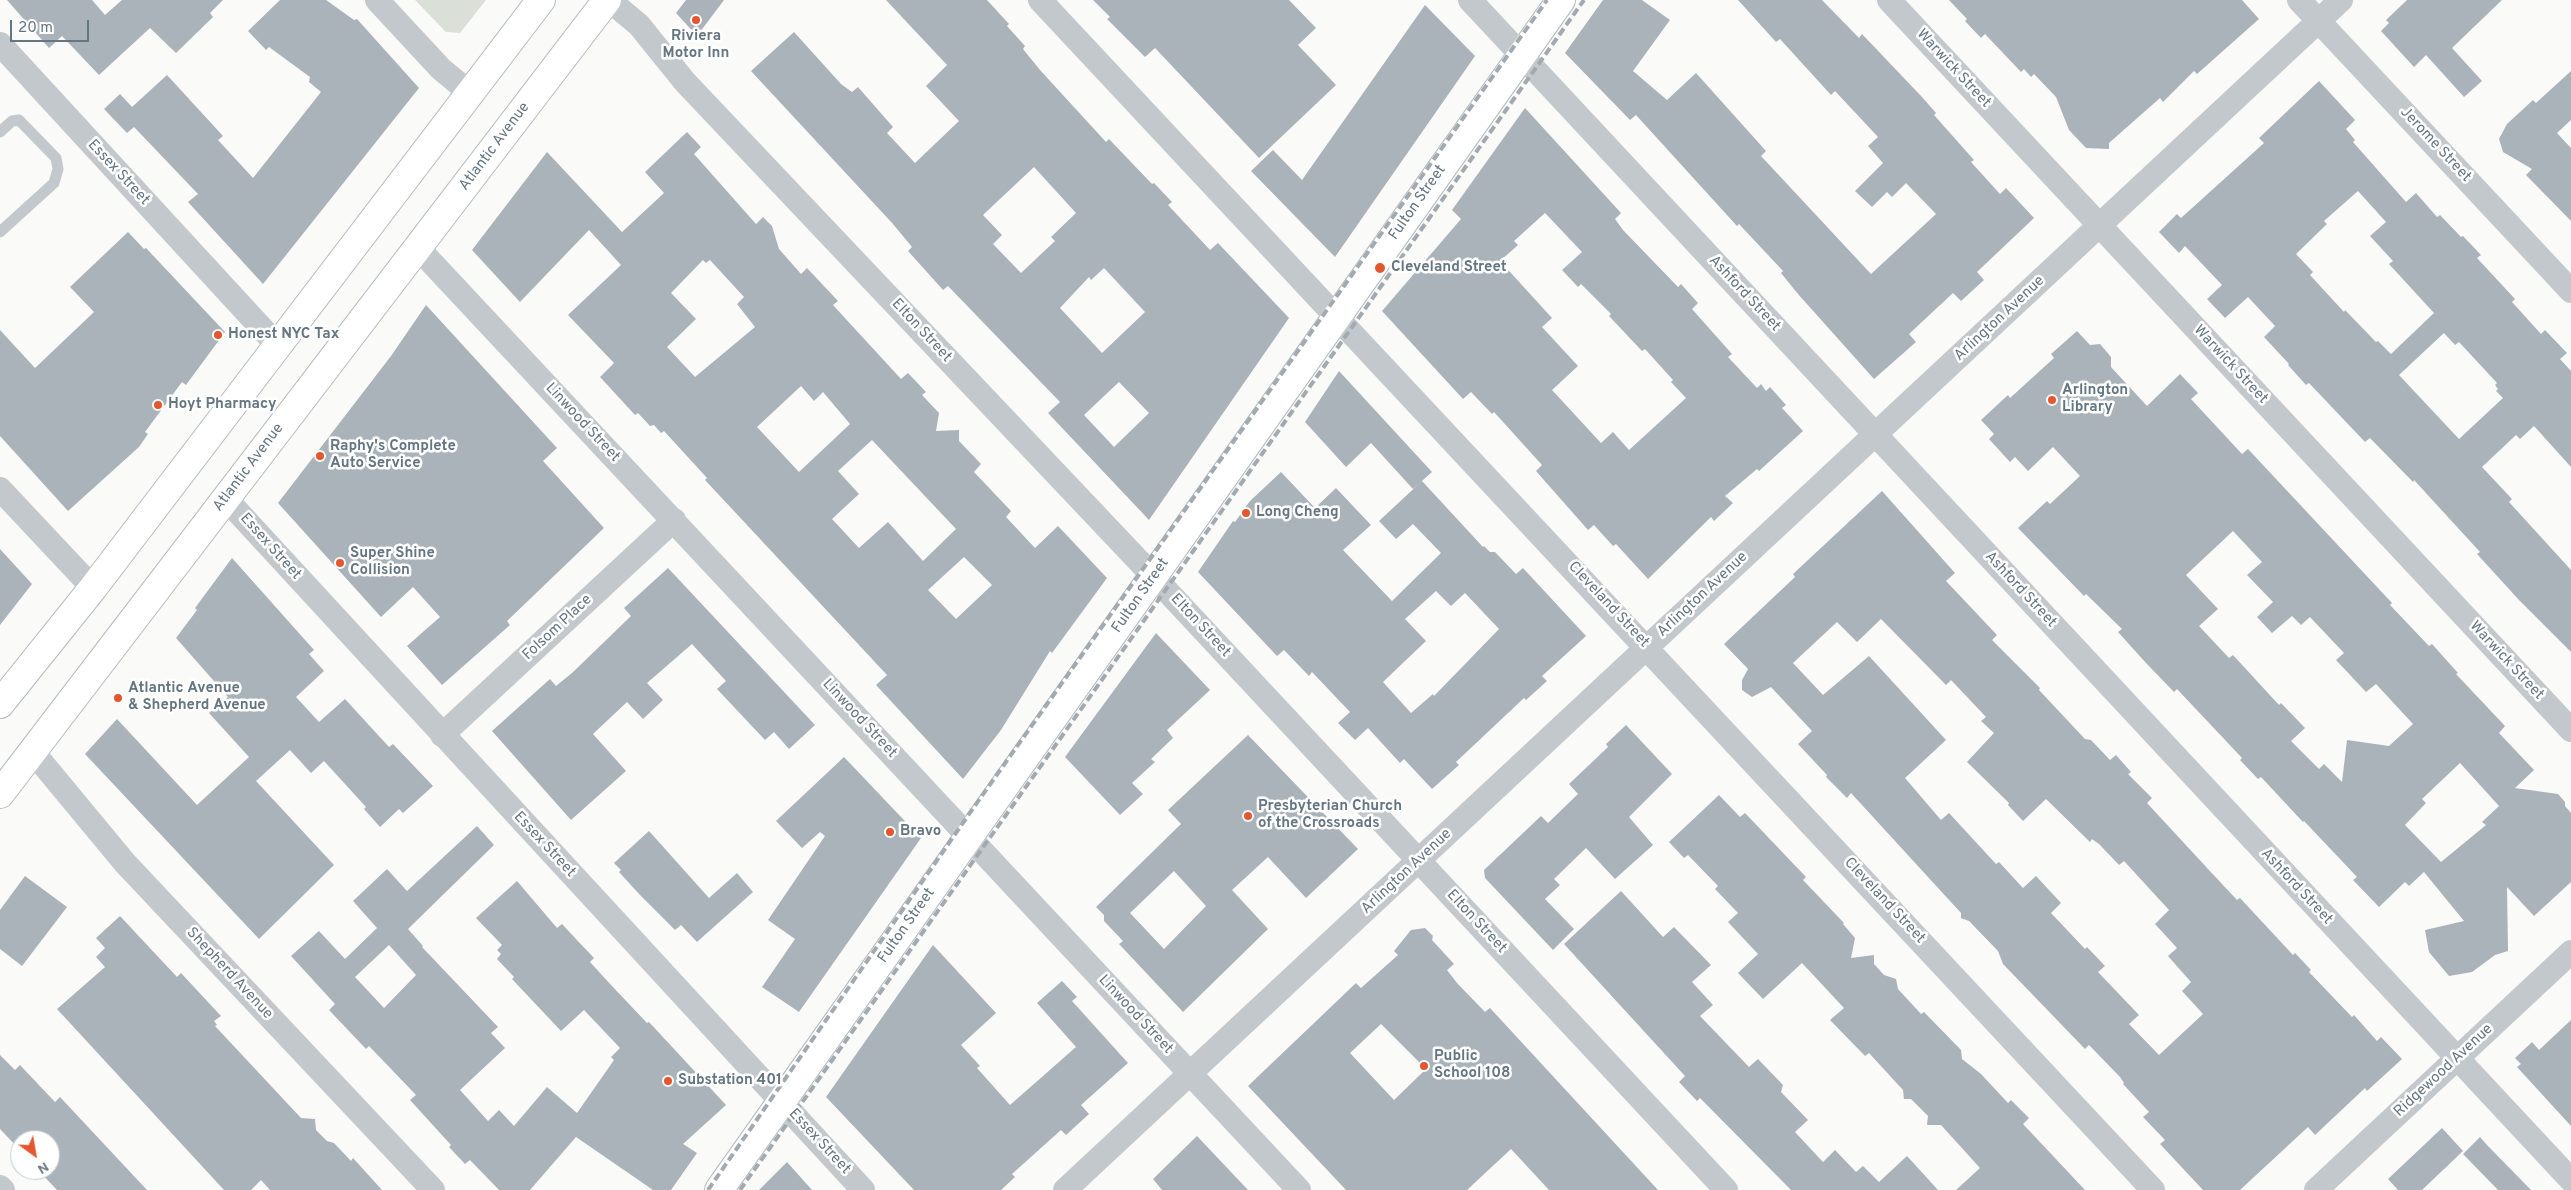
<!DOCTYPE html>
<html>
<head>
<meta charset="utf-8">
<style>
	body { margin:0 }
	#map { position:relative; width:2571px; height:1190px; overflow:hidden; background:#fafaf8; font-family:Overpass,sans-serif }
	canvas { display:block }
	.north { position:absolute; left:10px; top:1130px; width:50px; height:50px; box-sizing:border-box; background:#fff; border:1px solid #c1c8cd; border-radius:50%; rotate:148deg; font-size:14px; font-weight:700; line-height:20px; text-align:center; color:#657683 }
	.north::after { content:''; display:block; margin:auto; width:18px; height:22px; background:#e4572e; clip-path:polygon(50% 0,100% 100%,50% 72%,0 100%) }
	.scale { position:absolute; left:10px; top:20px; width:79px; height:22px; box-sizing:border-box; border:2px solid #657683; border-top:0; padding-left:6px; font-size:15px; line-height:18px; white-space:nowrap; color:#657683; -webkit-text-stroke:4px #fff; paint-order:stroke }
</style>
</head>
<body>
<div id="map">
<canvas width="2571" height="1190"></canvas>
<div class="north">N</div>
<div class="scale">20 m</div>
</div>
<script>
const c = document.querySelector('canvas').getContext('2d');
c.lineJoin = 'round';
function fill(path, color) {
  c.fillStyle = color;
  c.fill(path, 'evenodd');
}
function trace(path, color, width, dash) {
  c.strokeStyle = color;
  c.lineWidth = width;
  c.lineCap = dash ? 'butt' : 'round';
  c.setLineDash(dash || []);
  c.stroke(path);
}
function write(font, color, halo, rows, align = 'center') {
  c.font = font + ' Overpass,sans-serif';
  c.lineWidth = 5;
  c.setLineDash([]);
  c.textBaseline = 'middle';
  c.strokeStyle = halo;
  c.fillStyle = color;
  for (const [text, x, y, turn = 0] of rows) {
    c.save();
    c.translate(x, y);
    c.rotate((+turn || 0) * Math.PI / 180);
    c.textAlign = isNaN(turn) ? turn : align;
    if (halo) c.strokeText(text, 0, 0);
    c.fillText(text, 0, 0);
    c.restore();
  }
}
fill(new Path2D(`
	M415,0H486L460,33L446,32Z`), '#dadfd7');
fill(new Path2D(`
	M7,0H92L105,15L122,0H223L210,13L213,17L176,53L150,28L99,75L62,36L49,48Z
	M280,0H326L354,20L357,19L419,88L263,284L188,202L198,194L134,127L127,133L104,109L120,94L132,107L167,75L223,136L218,140L253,178L321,92L309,82L310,77L269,47L266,50L248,31Z
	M686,0H724L697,36L676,13Z
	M886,0H987L1009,24L1007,26L1025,46L1023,49L1040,70L1106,142L1109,139L1152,184L1154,183L1172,202L1168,205L1210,250L1218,243L1289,318L1149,520L1048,413L1060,402L948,286L943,290L908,251L912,247L893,224L751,71L794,32L841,84L852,92L858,87L893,127L887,133L915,163L959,121L926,86L947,65ZM1034,167L1076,213L1051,237L1055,241L1021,273L993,244L1002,235L983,215ZM1104,268L1145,312L1102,353L1060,308L1089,277L1091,280ZM1119,382L1149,413L1114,447L1084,415Z
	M1093,0H1289L1316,28L1298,45L1336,85L1259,158L1155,48L1145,57L1107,19L1110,17Z
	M1603,0H1642L1670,20L1633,71L1667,100L1696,73L1766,151L1761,156L1871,274L1936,214L1906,183L1892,197L1887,192L1872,207L1855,191L1883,163L1868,146L1878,137L1835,91L1831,95L1780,39L1776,42L1738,0H1822L1859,38L1862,34L1922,97L1936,113L1934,115L1974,160L1971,162L2000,194L2006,188L2034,218L1977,272L1984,280L1961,301L1953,293L1909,334L1916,342L1874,379L1798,294L1781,273L1783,271L1739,224L1737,226L1636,115L1630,120L1565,53Z
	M1949,0H2242L2259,19L2197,74L2194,71L2163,102L2160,98L2109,143V149L2086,148L2069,130L2056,97L2034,74L2031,77L2024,69L2021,72L1985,34L1981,38L1965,21L1967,19Z
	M2407,0H2502L2452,48L2482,81L2464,97L2426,55L2414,67L2381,31L2389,23L2386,20Z
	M1425,5L1475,56L1335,257L1251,171L1273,150L1302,180Z
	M2571,71V120L2557,133L2571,148V221L2526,175L2532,169L2503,152L2499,139L2507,124L2533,100L2536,103Z
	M2319,81L2355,120L2346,129L2355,140L2353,142L2406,202L2416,193L2437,217L2440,215L2461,237L2463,236L2481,255L2477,258L2515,299L2512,302L2541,334L2545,330L2567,353L2560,359L2571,371V467L2534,426L2520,439L2516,435L2482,467L2512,499L2509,502L2571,570V652L2519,600L2477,554L2480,552L2414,480L2413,482L2370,438L2365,442L2309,383L2306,385L2288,365L2289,364L2264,337L2275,326L2248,297L2225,318L2207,299L2222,285L2185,246L2179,253L2159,232L2177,214L2181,218L2264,143L2259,138ZM2358,191L2386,222L2370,236L2393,261L2389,264L2434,313L2391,354L2378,341L2376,342L2345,310L2344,312L2310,275L2313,272L2296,254L2327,224L2324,221ZM2444,333L2455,345L2459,342L2497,383L2495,385L2498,389L2496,391L2503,398L2459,439L2399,375Z
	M1525,108L1621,213L1615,219L1623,230L1678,287L1681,284L1698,303L1692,309L1732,354L1728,357L1757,388L1761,384L1766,391L1770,387L1786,405L1782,408L1803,431L1759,471L1757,469L1725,496L1733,503L1714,521L1711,517L1648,579L1616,544L1613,546L1594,525L1588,530L1536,471L1542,465L1494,412L1492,414L1471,392L1463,399L1382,311L1461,219L1452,210ZM1545,213L1582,252L1562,270L1578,287L1581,284L1611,314L1609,316L1642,351L1645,349L1673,380L1671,382L1686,398L1629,450L1613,432L1601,443L1552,390L1578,366L1542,327L1552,318L1500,261L1518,245L1514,241Z
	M687,132L701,147L694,154L756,224L763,217L772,226L779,249L801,274L807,268L838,301L833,305L901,379L908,373L926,392L922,395L939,413L936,431L959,430V441L981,464L974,472L1011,511L1006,517L1035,548L1058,526L1107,578L1052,653L1050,651L1001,730L963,779L876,685L887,675L705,480L707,478L664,431L661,433L654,425L650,426L638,413L635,415L600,377L614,363L568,315L621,265L589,230L520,302L472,250L547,152L622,232L664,193L645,172ZM703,260L706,263L710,260L744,297L737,304L755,327L695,377L667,347L696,319L671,293ZM801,386L814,401L823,392L850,424L799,472L757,427ZM872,440L956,529L923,561L888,522L859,548L832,519L859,494L838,471ZM964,557L992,585L956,619L928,590Z
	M128,232L144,249L146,248L225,332L186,385L182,382L145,432L148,434L139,447L68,511L0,436V330L35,368L94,312L70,287Z
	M426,305L557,448L543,461L604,528L507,621L510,625L442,685L407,646L440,617L413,587L381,617L278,503L391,356Z
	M2077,331L2090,345L2100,344L2111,357V367L2147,406L2180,374L2198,393L2191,399L2242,454L2248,449L2392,603L2390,605L2429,646L2432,644L2458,673L2456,674L2505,726L2499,733L2534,770L2515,788L2558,794L2565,802V806L2571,813V882L2534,916L2507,887L2508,951L2495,955L2472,972L2449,976L2429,952L2425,930L2464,921L2424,872L2409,886L2405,882L2379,907L2353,880L2357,877L2304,821L2303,822L2261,777L2258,779L2240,760L2242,758L2177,689L2174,692L2146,663L2118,632L2122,629L2086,594L2084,596L2018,528L2047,501L2050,504L2080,476L2053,447L2028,471L2015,457L2010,462L1989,439L1994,434L1981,420L2008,395L2010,398L2054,358L2051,354ZM2233,531L2262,562L2247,575L2273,602L2257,617L2272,633L2292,616L2301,625L2310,617L2344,653L2336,660L2366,692L2376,684L2413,724L2389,746L2347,740L2342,782L2324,764L2319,769L2291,741L2305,728L2281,703L2279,705L2233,655L2229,658L2199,626L2218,609L2186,575ZM2460,763L2499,806L2482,822L2486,825L2441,862L2405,825L2426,803L2422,799Z
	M1339,371L1432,472L1413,489L1371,443L1346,467L1305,422Z
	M1281,472L1315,508L1336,488L1371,525L1343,550L1392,601L1441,553L1413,524L1396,539L1379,521L1422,481L1483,547L1484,546L1490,552H1495L1516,574L1523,568L1586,636L1542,676L1547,681L1526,700L1524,698L1456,762L1459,765L1432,789L1404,759L1400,763L1368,728L1355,740L1338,723L1350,712L1312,672L1309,676L1284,650L1277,656L1198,572L1233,521L1235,522L1250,501ZM1436,591L1451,606L1465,593L1499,629L1434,696L1433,694L1411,713L1383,682L1426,641L1405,619Z
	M1882,491L1955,573L1946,581L1997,635L1992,640L2040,688L2039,690L2085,739L2091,740L2110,760L2116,755L2131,772L2128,774L2152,798L2147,803L2208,869L2237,900L2240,898L2293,955L2295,953L2311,970L2309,972L2352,1017L2354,1015L2377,1041L2381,1037L2402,1059L2367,1091L2365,1088L2315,1135L2308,1127L2240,1190H2203L2160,1144L2165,1140L2143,1117L2149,1112L2123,1084L2124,1083L2120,1077L2089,1045L2085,1049L2003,964L1998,951L1969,921L1961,918V913L1851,793L1847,798L1826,777L1827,775L1798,744L1812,731L1771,687L1752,697L1742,690V680L1748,669L1724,644L1795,577L1793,574ZM1881,619L1946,685L1951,680L1986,717L1981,721L1994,733L1967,762L2009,803L2008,805L2023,821L2046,799L2090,842L2092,839L2099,844L2119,865L2124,861L2169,910L2155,924L2177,948L2168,956L2191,982L2182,991L2203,1014L2159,1055L2129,1024L2139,1015L2098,972L2105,966L2087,947L2085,949L2051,913L2061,903L2036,876L2023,888L1999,862L1996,864L1949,813L1941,820L1905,778L1946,740L1869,656L1823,695L1793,663L1837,622L1857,642Z
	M0,549L32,584L0,625Z
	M232,558L314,650L309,654L324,671L296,697L319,722L345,699L389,747L393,744L433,786L403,813L399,809L380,827L364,809L366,807L324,761L311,773L290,750L256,781L334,865L259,939L85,754L117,719L197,805L249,757L209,713L228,697L176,638L197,610L195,608Z
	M668,568L815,725L789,749L774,732L765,740L717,689L726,681L692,644L647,683L663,700L643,719L627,702L593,734L626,771L571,820L492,731L550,679L556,686L572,673L631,616L624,608Z
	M1156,633L1210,690L1167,730L1173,738L1151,759L1155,762L1132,783L1143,794L1120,815L1065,757Z
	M1626,725L1672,774L1629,817L1653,845L1615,879L1586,848L1554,879L1560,885L1545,899L1574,929L1553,950L1485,878L1484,870L1541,816L1548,823L1578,794L1569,784L1608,747L1606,744Z
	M1248,735L1358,849L1306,898L1268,857L1232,890L1268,929L1183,1012L1119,944L1123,941L1104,921V915L1096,907L1181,824L1168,810ZM1174,871L1206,906L1164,949L1130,913Z
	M844,757L921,838L799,1012L762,987L795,939L768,920L825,836L820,832L802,848L776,821Z
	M1719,795L1740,817L1745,813L1806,877L1803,880L1844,923L1843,924L1855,938L1851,958L1874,955V964L1884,975L1896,979L1898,989L1921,1014L1924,1012L1961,1050L1962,1059L1981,1074L2008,1103L2011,1100L2029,1118L2023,1124L2085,1190H1956L1980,1168L1941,1125H1927L1928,1116L1911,1099H1904L1903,1090L1869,1053L1865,1056L1830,1020L1844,1008L1802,963L1763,999L1738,973L1758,954L1728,922L1738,913L1715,889L1718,886L1688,855L1684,858L1669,842Z
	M477,826L494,845L408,929L423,946L422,947L498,1027L491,1033L505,1048L460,1090L488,1121L499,1110L514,1126L547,1087L577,1113L614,1060L611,1057L620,1048L584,1010L561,1031L512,979L514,977L497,959L501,954L497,950L502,945L476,918L517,881L557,928L562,924L576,939L594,958L590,962L611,985L647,1023L649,1022L726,1105L683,1144L697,1153L671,1190H653L576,1137L530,1190H499L470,1160L465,1164L449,1147L451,1145L410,1100L416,1095L369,1046L366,1049L329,1010L335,1004L291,956L319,931L345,959L377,928L353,901L387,869L407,891ZM389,945L416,975L384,1008L355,977Z
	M649,831L709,898L737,873L753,892L697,942L681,925L675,930L640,895L619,872L621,870L614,863Z
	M25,876L67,907L22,966L0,949V910Z
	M1621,891L1663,937L1674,927L1711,965L1692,982L1713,1005L1700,1016L1749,1067L1758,1059L1783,1085L1781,1092L1808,1120L1795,1132L1823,1162L1835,1150L1856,1172L1863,1166L1879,1182L1907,1156L1938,1190H1791L1700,1098L1697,1101L1679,1082L1685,1076L1564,944Z
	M120,916L177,977L181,973L221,1016L214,1021L217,1025L215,1026L301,1118L315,1119L316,1130L327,1141L334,1143L351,1161L353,1158L382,1190H270L261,1180L251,1190H224L57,1009L105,967L96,957L105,948L96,938Z
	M1425,928L1433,936L1432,940L1454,964L1447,970L1457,983L1485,1012L1490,1008L1658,1190H1549L1511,1149L1467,1190H1346L1248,1086L1356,983L1361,988L1398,955L1394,951L1411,930ZM1381,1024L1426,1069L1394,1100L1350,1053Z
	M933,945L996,1013L961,1045L980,1066L977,1068L1010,1105L1076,1047L1037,1003L1062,981L1077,997L1072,1001L1128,1063L1081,1105L1089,1114L1066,1135L1061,1130L1012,1174L1015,1177L1001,1190H914L826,1097Z
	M2571,1020V1126L2517,1067L2521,1064L2515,1058L2532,1042L2539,1050Z
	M0,1055L15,1070L20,1065L55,1102L60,1097L147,1190H57L38,1170H50V1140H20V1150L0,1129Z
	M2442,1128L2463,1151L2422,1190H2398L2388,1179Z
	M1197,1136L1248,1190H1162L1153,1179Z
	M2480,1137L2487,1145L2531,1190H2498L2463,1154Z
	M787,1162L812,1190H759Z`), '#aab3b9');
const secondary = new Path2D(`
	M719,1190L1561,0`);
const primary = new Path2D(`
	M0,704L93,588L541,0
	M0,794L607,0`);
trace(secondary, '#b3babf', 30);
trace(primary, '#b5babe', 30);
trace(new Path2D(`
	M0,132L12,121L19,120L56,158L58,169L54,183L0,232`), '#c3c8cc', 11);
trace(new Path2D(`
	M377,0L441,69L470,93
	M609,0L639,25L685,82L1154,577L1726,1190
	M1040,0L2153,1190
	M1470,0L2571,1180
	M1889,0L2571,730
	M2299,0L2571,291
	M0,44L278,346
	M418,248L1299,1190
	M0,489L93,588
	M226,499L863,1190
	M442,735L674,520
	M33,752L125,863L433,1190
	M0,1187L3,1190
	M1065,1190L2341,0
	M2316,1190L2571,952`), '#c3c8cc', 24);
trace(secondary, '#fff', 28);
trace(primary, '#fff', 28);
trace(new Path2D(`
	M708,1190L974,807L1547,0
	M740,1190L1584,0`), '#a2aab0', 4, [8, 4]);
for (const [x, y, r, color] of [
	[696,20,5,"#e4572e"],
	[1380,268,6,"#e4572e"],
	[218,335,5,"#e4572e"],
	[2052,400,5,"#e4572e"],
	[158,405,5,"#e4572e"],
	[320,456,5,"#e4572e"],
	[1246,513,5,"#e4572e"],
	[340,563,5,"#e4572e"],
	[118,698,5,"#e4572e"],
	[1248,816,5,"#e4572e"],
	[890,832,5,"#e4572e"],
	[1424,1066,5,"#e4572e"],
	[668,1081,5,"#e4572e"]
]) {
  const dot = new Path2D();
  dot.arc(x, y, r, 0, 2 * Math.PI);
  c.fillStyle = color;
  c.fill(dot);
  trace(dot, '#fff', 2);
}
write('bold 15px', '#657683', '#fff', [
	["Riviera",696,37,"center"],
	["Motor Inn",696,54,"center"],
	["Cleveland Street",1391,268],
	["Honest NYC Tax",228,335],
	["Arlington",2062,391],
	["Library",2062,408],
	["Hoyt Pharmacy",168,405],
	["Raphy's Complete",330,447],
	["Auto Service",330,464],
	["Long Cheng",1256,513],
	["Super Shine",350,554],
	["Collision",350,571],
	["Atlantic Avenue",128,689],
	["& Shepherd Avenue",128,706],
	["Presbyterian Church",1258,807],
	["of the Crossroads",1258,824],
	["Bravo",900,832],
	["Public",1434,1057],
	["School 108",1434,1074],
	["Substation 401",678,1081]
], 'left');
write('15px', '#657683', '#fff', [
	["Warwick Street",1953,69,47],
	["Jerome Street",2435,145,47],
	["Atlantic Avenue",495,147,-53],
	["Essex Street",118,173,47],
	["Fulton Street",1418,203,-55],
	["Ashford Street",1744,294,47],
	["Arlington Avenue",2000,319,-43],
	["Elton Street",921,331,47],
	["Warwick Street",2230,365,47],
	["Linwood Street",582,423,47],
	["Atlantic Avenue",249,468,-53],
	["Essex Street",270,547,48],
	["Ashford Street",2020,590,47],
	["Arlington Avenue",1703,595,-43],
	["Fulton Street",1141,596,-55],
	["Cleveland Street",1608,605,47],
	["Elton Street",1200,626,47],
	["Folsom Place",558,628,-43],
	["Warwick Street",2506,661,47],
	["Linwood Street",859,719,47],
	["Essex Street",544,845,47],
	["Arlington Avenue",1407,872,-43],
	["Ashford Street",2296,887,47],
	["Cleveland Street",1884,901,47],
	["Elton Street",1476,922,47],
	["Fulton Street",907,926,-55],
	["Shepherd Avenue",229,974,47],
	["Linwood Street",1135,1015,47],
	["Ridgewood Avenue",2444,1071,-43],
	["Essex Street",819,1142,47]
]);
</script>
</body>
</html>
